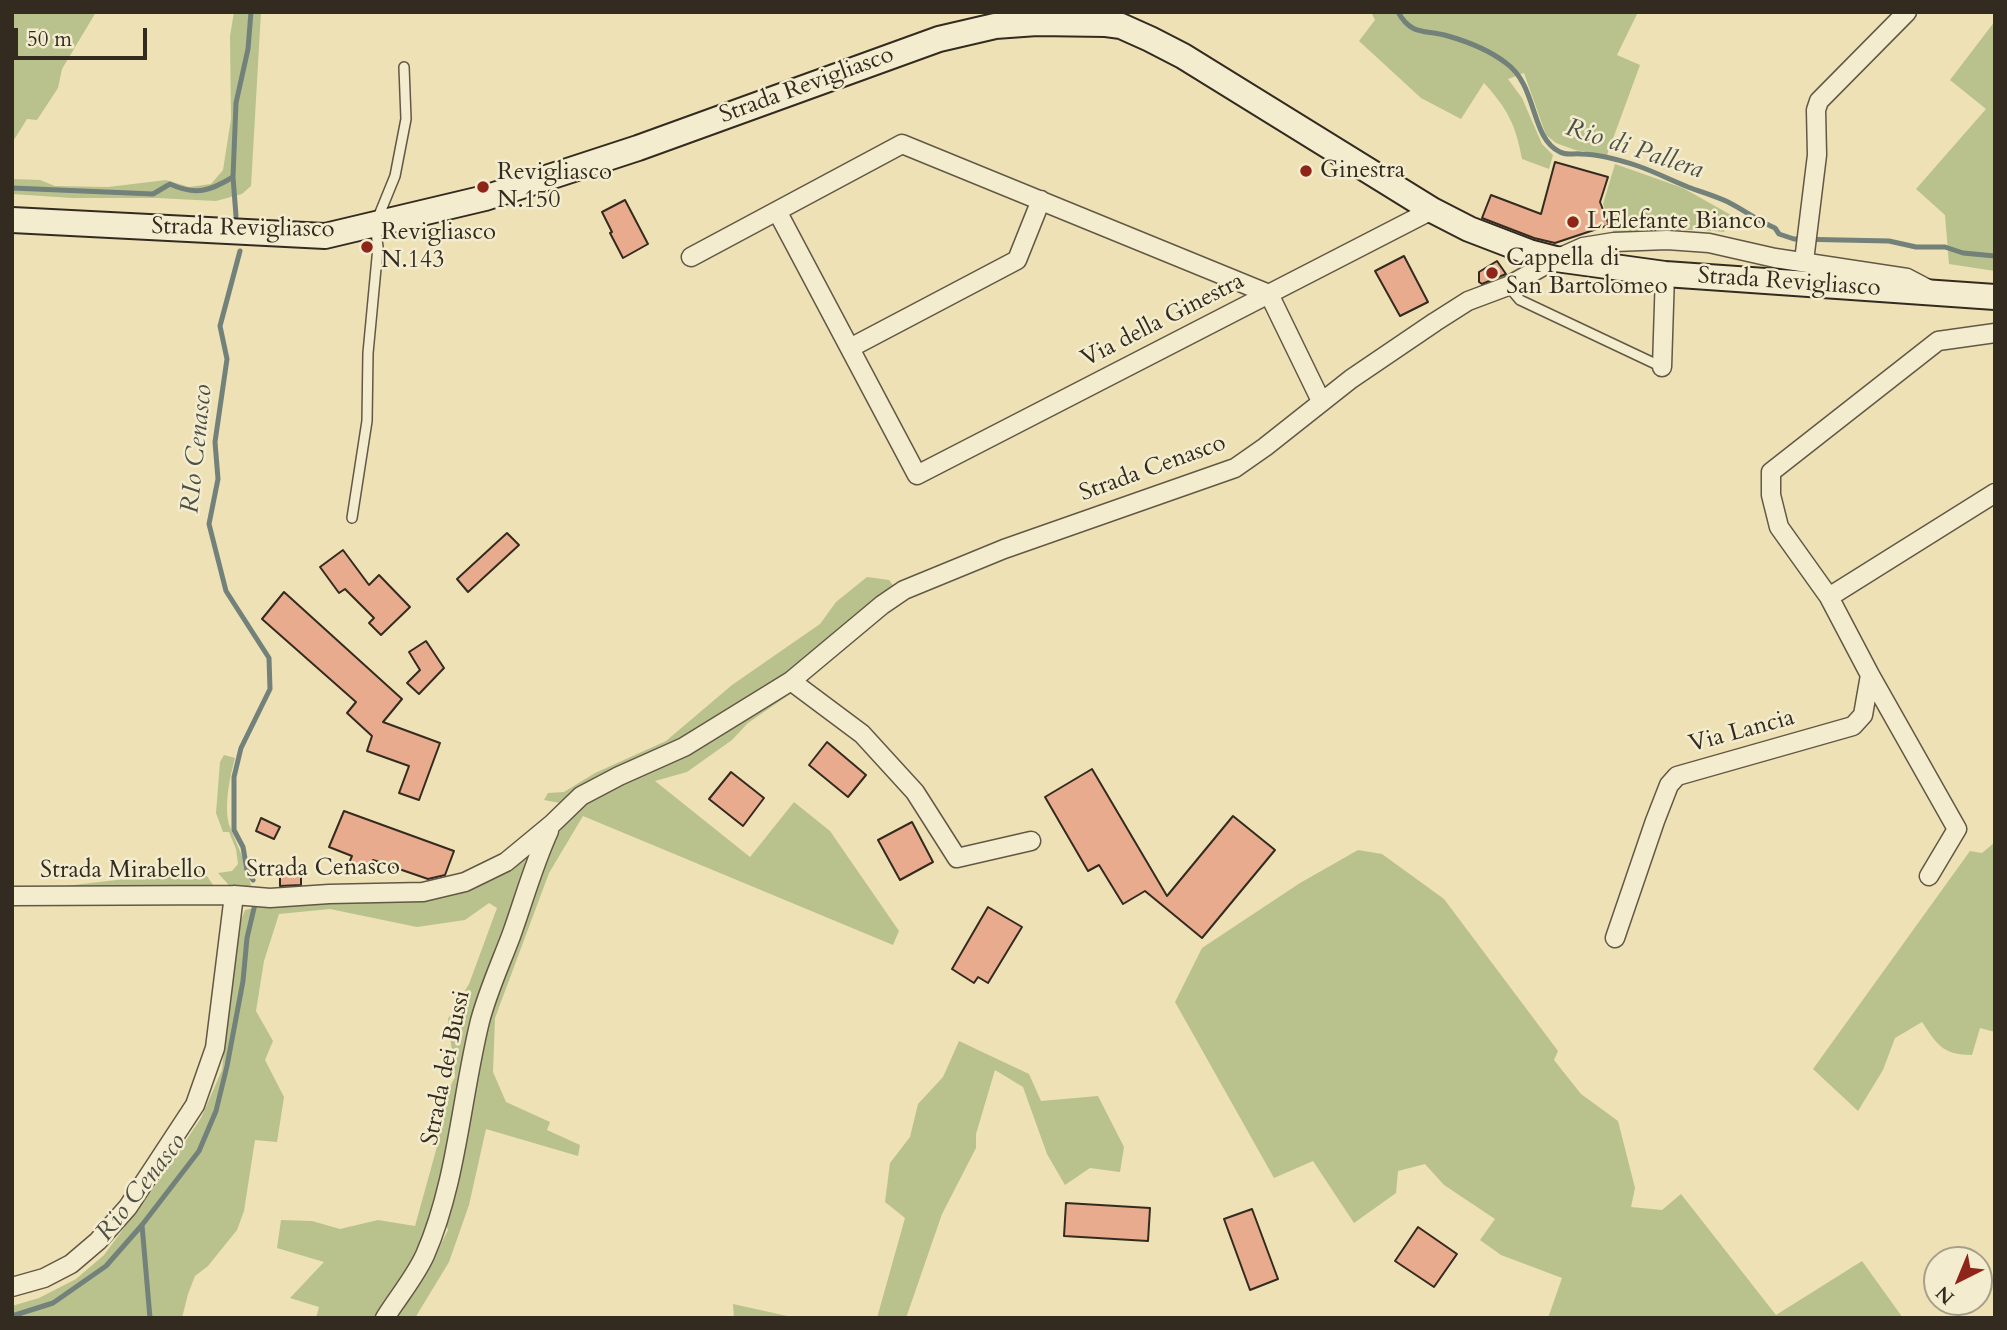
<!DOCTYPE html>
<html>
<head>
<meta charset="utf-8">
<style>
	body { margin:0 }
	#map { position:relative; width:2007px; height:1330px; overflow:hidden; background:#ede1b5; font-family:Cardo,serif }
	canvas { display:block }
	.frame { position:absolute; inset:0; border:14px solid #342b20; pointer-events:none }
	.north { position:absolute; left:1923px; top:1246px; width:70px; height:70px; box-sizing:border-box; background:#f3eccf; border:2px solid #a79f89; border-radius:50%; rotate:223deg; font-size:19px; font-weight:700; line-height:28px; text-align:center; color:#342b20 }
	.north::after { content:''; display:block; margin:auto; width:24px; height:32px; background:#8f2418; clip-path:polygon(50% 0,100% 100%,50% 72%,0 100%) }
	.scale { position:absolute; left:14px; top:28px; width:133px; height:32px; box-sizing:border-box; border:4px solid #342b20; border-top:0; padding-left:9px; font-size:21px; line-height:24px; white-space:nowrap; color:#342b20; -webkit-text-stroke:5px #f3eccf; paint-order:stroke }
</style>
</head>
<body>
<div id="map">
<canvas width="2007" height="1330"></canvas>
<div class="frame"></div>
<div class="north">N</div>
<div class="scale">50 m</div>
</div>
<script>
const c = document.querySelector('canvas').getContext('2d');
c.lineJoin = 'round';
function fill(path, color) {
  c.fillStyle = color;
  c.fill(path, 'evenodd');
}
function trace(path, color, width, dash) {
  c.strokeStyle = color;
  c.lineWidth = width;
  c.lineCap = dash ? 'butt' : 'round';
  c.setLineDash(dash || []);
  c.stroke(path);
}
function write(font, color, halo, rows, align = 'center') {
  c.font = font + ' Cardo,serif';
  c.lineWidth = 5;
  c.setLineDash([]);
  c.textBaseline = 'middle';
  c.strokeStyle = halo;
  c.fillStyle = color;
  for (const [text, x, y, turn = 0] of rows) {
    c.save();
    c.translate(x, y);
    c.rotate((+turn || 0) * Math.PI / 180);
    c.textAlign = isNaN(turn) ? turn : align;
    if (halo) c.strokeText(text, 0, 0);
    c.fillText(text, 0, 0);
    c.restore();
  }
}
fill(new Path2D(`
	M12,12H96L62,69L58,88L37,120L27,119L12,143Z
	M234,12H261L251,186L242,194L216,201L157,198H72L12,194V179L40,180L55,186L108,187L166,180L189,187L211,184L223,170L231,119L230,36Z
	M1371,12H1638L1617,55L1640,65L1607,155L1575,150L1556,143L1546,135L1524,73L1508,79L1522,98L1542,144L1553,155L1549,169L1522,159C1516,125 1507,108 1484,83L1461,119L1421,98L1359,41L1375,20Z
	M1995,21V271L1949,264L1945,215L1916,189L1986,109L1950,80Z
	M1615,164L1683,188L1731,215L1724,232C1689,228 1650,229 1615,236L1603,204Z
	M867,577L889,580L895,588L786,677L681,744L620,769L560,803L544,800L548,793L564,792L595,773L666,741L732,685L820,624L836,602Z
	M786,688L790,694L748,723L732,740L687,772L655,781L750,857L794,802L830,831L899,931L893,945L583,816L549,873L495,1018L493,1072L506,1102L550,1122L547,1130L580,1145L578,1156L486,1129L469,1205L449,1262L415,1318H398L429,1268L448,1230L445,1221L496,981L538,872L563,826L583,802Z
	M224,755L235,758C230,776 223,809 230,827C238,848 251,872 252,894L235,892L218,873L232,871L238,864L236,849L229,832H223L216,813L220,762Z
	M1995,842V1032L1980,1028L1972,1055C1942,1055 1937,1044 1922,1022L1895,1038L1883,1070L1858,1111L1813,1069L1970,851L1982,853Z
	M532,850L485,976L473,1016L464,1075L432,1216L418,1254L376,1318H316L319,1307L290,1298L324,1262L277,1248L281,1220L312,1221L340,1229L378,1220L415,1226L438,1143V1111L455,1077L448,1019L469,984L497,908L489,903L465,920L417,927L330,909L279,914L264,961L256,1011L273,1041L265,1060L284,1097L277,1142L255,1140L244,1211L237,1230L208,1266L195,1276L188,1294L182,1318H12V1306L39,1298L76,1279L104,1255L158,1182L201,1118L222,1070L237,931L245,910L265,905L422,898L462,892L509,869Z
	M1358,850L1382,854L1444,899L1558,1051L1554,1060L1581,1094L1618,1121L1635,1188L1631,1207L1662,1210L1681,1194L1776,1315L1862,1261L1903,1318H1548L1562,1278L1501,1255L1480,1240L1495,1219L1444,1185L1425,1164L1398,1171L1396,1193L1354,1223L1313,1161L1274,1178L1175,1002L1202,948L1300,883Z
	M203,870L217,891L58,892L14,887L65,886Z
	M959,1041L1029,1074L1041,1101L1098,1096L1124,1147L1120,1172L1090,1168L1065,1185L1047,1154L1023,1087L995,1070L976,1134V1148L942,1214L906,1318H877L905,1218L885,1202L890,1163L910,1137L918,1104L943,1077Z
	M733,1304L796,1318H734Z`), '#b9c28d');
trace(new Path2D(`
	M1398,12C1412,37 1426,29 1448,36C1469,42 1489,50 1506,63C1538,86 1530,138 1560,152C1567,156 1573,153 1581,154C1600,154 1620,160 1638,166C1655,172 1671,180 1688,187C1701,192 1715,196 1728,202C1744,210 1758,221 1775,228L1779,234L1794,239L1889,241L1916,247H1945L1963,253L1995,256
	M233,177L236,216
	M12,188L153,194L170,184C196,196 210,191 233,177L236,103L248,49L251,12
	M240,251L220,326L227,359L215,442L218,479L209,524L226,591L269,658L270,689L241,748L234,777V830L243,847L247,870L253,880
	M142,1225L150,1318
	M12,1316L53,1303L106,1266L142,1225L199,1151L216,1111L227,1066L243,981L247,938L255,904`), '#73817b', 5);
const building = new Path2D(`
	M1555,162L1608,177L1600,202L1609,225L1555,243L1534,238L1482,218L1491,195L1541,214Z
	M625,200L648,244L623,258L610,233L612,232L602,212Z
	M1404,256L1428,302L1400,316L1375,271Z
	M1497,261L1506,274L1482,284L1479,282V272Z
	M507,533L519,545L468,592L457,579Z
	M343,550L369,585L379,575L410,607L381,635L369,623L374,618L345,589L339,593L320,567Z
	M284,592L402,699L383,722L440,743L419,800L399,793L409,766L367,751L372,736L347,713L356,702L262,619Z
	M426,641L444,668L419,694L407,683L420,670L409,652Z
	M827,742L866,775L848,797L809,765Z
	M1092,769L1167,896L1233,816L1275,850L1202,938L1145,891L1123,904L1099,865L1088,871L1045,797Z
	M731,772L764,798L743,826L709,799Z
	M344,811L454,851L445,875L428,879L373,860L370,871L349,863L352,856L329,847Z
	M261,818L280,827L274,839L256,831Z
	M912,822L933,862L900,880L878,840Z
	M280,873H301V885L280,886Z
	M988,907L1022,927L988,983L978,977L974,983L952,969Z
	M1066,1203L1150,1208L1148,1241L1064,1236Z
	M1252,1209L1278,1279L1250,1290L1224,1219Z
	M1418,1227L1457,1254L1434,1287L1395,1261Z`);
fill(building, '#e8ab8e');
trace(building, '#342b20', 2);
const lane = new Path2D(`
	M1508,286L1520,300L1662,367
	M352,518L367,421L368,353L378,247L375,225L395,176L406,119L404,67`);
const street = new Path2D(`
	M777,211L917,475L1432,210
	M691,257L902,144L1269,294L1321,401
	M1804,261L1817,155L1816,110L1819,101L1907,12
	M1995,333L1938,341L1771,472V495L1779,527L1829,597L1995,493
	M850,348L1017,260L1041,200
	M1662,367L1665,274
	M1829,597L1870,675L1957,829L1929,876
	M791,681L862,734L915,792L957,858L1031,841
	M12,896L234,895L270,898L329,894L423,892L465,882L506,862L552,824L581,796L619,776L684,747L791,681L882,605L904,590L1004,549L1235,468L1265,447L1351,379L1435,322L1468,301L1508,286L1556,259L1583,247L1614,242L1667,240L1709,243L1775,258L1907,278L1928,289
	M1615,938L1655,821L1669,785L1677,776L1853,726L1863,715L1870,675
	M12,1287L44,1278L71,1264L98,1241L128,1207L195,1105L215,1048L234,895
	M385,1318C398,1297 415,1277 425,1255C457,1182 461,1098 480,1021C488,991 500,965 511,936C524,900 533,866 549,831`);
const secondary = new Path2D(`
	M12,220L325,236L485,198L638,148L939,39L995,26L1037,23L1106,24L1121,26L1150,39L1183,56L1432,210L1469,229L1529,252L1556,259L1665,274L1995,297`);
trace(lane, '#625845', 12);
trace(street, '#625845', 21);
trace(secondary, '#342b20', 28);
trace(lane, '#f3eccf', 9);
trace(street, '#f3eccf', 18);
trace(secondary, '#f3eccf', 24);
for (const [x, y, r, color] of [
	[1306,171,7,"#8f2418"],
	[483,187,7,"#8f2418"],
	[1573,222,7,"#8f2418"],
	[367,247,7,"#8f2418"],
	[1492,273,7,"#8f2418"]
]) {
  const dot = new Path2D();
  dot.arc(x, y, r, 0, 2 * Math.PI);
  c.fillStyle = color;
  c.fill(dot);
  trace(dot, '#f3eccf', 2.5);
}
write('24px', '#342b20', '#f3eccf', [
	["Strada Revigliasco",807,86,-20],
	["Strada Revigliasco",243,229,1],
	["Strada Revigliasco",1789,283,4],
	["Via della Ginestra",1163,321,-27],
	["Strada Cenasco",1153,469,-20],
	["Via Lancia",1742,732,-15],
	["Strada Cenasco",323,869,-1],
	["Strada Mirabello",123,871],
	["Strada dei Bussi",447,1068,-78]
]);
write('24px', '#342b20', '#f3eccf', [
	["Ginestra",1320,171],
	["Revigliasco",497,173],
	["N.150",497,201],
	["L'Elefante Bianco",1587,222],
	["Revigliasco",381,233],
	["N.143",381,261],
	["Cappella di",1506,259],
	["San Bartolomeo",1506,287]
], 'left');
write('italic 26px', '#4e4f46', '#f3eccf', [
	["Rio di Pallera",1634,150,18],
	["RIo Cenasco",198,449,-84],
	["Rio Cenasco",142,1188,-52]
]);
</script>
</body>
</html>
